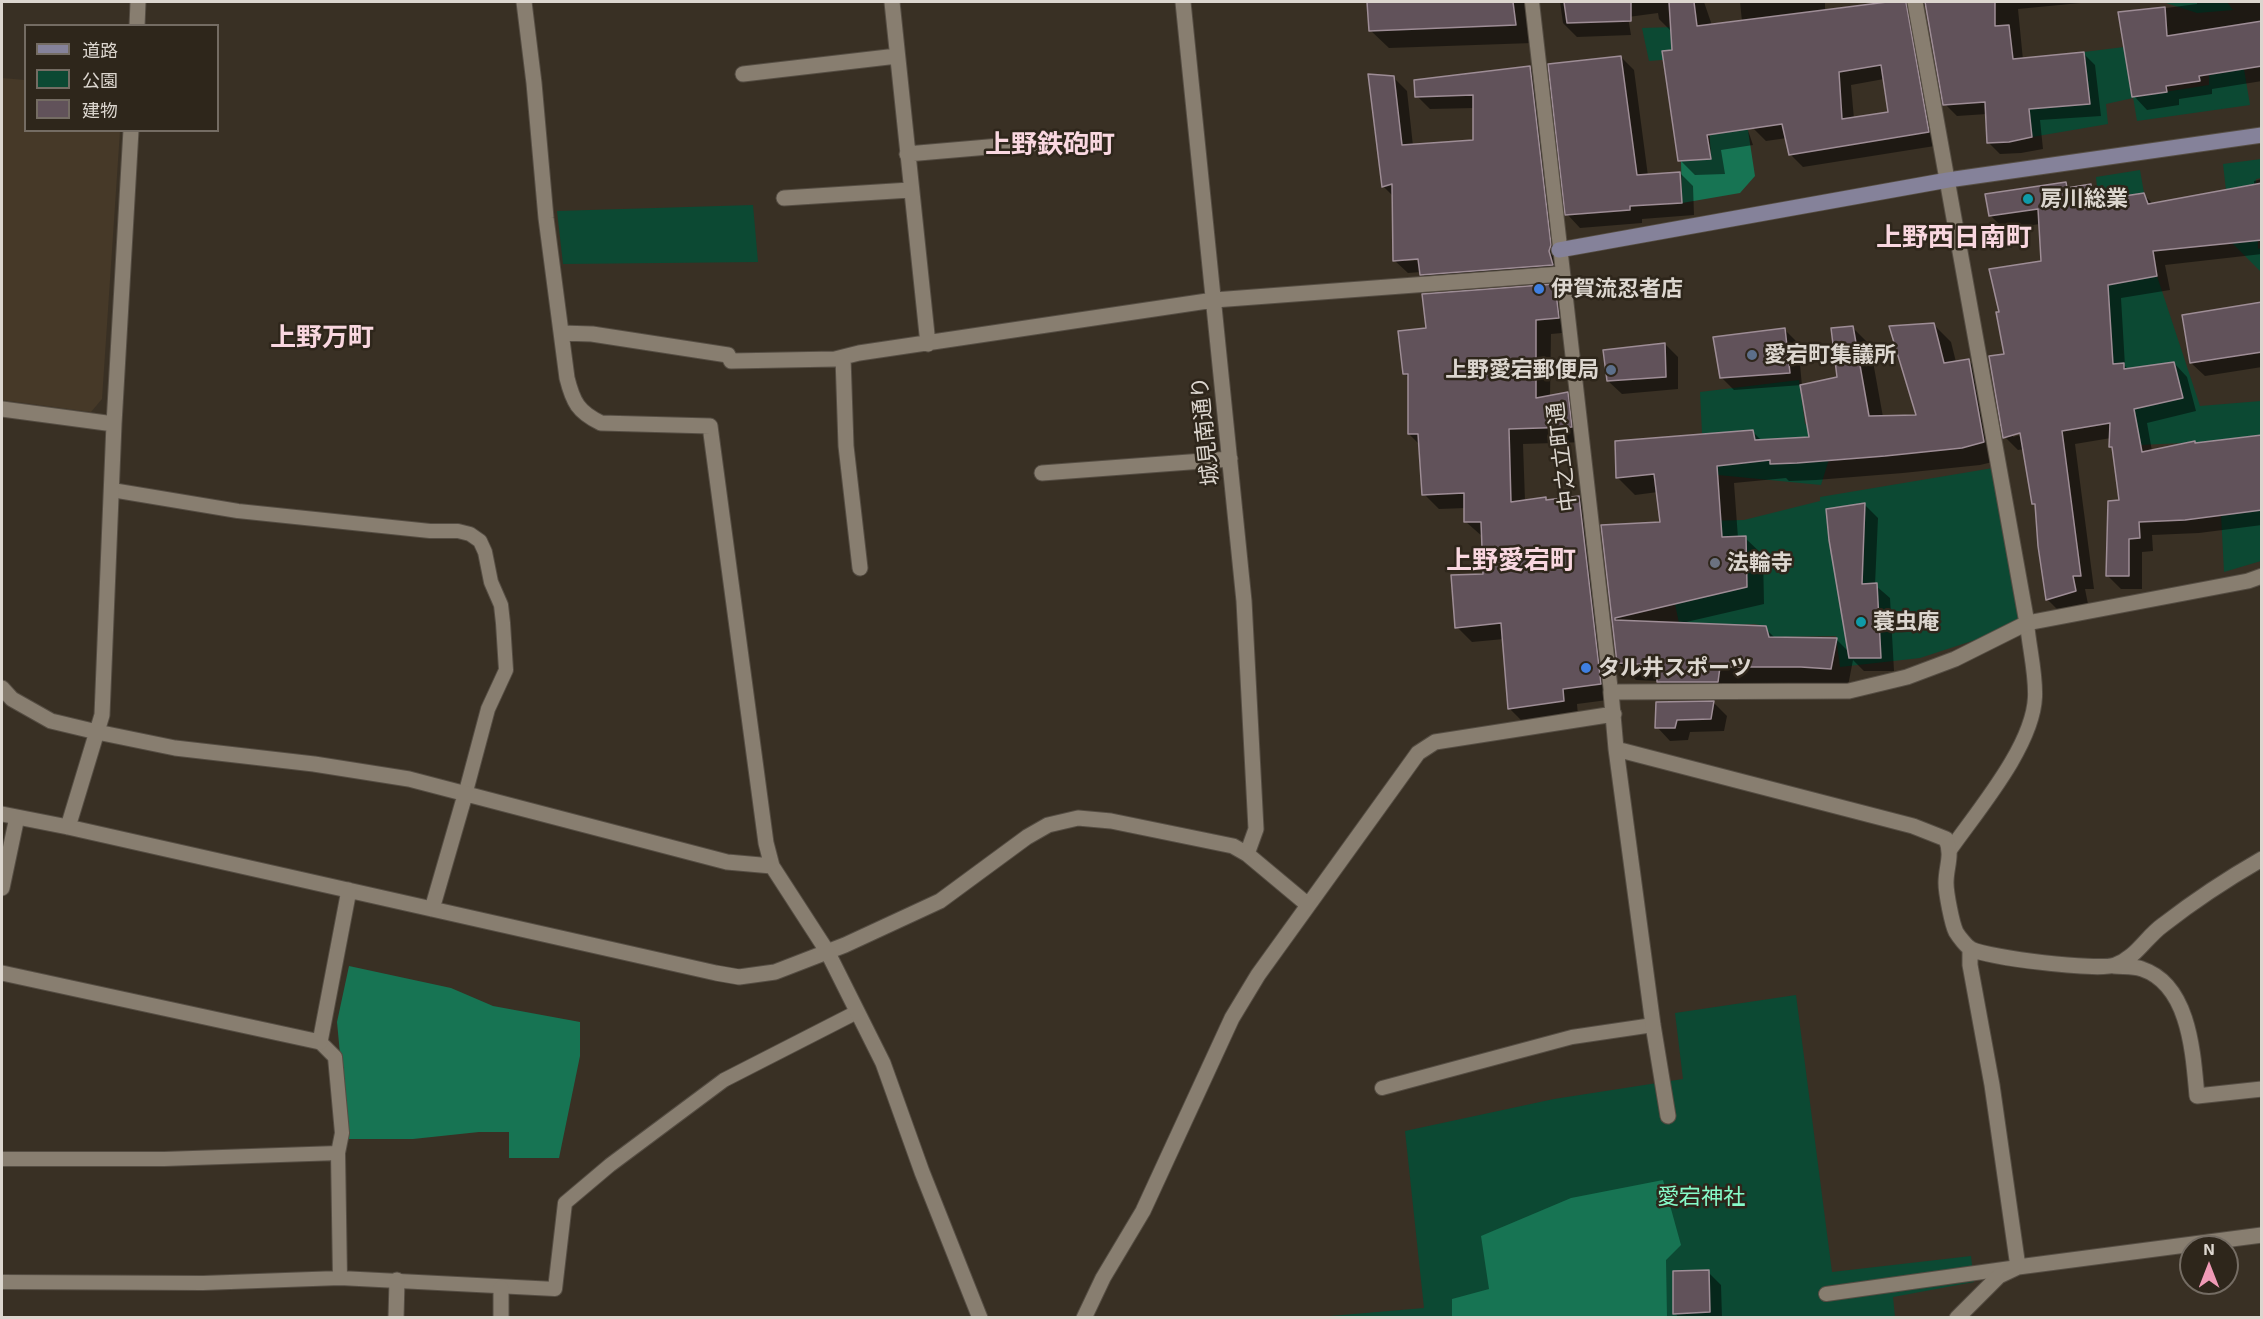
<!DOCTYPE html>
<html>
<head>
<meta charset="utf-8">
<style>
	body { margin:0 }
	#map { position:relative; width:2263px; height:1319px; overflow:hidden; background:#393024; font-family:"Exo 2","Noto Sans JP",sans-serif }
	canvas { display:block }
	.frame { position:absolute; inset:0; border:3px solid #dcd6cf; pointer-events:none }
	.legend { position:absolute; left:24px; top:24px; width:195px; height:108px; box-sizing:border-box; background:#2e261b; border:2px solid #746c63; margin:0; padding:8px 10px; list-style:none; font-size:18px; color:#dcd6cf }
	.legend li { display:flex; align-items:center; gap:12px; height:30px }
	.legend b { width:30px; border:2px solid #746c63 }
	.north { position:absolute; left:2179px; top:1235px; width:60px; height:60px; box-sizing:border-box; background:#2e261b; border:2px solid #746c63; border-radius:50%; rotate:0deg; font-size:16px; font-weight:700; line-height:24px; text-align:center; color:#dcd6cf }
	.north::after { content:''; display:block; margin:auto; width:21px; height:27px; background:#f09ab6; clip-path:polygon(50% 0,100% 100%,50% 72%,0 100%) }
</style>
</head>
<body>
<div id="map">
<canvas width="2263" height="1319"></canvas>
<div class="frame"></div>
<ul class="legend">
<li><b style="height:8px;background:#85829a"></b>道路</li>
<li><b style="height:16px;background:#0c4933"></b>公園</li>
<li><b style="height:16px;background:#61525a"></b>建物</li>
</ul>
<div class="north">N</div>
</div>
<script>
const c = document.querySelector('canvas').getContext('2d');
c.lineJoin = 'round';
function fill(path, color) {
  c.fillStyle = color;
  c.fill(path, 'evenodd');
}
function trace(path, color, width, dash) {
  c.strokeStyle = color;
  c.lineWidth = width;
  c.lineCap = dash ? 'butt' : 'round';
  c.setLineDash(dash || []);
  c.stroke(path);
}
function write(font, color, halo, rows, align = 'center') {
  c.font = font + ' "Exo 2","Noto Sans JP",sans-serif';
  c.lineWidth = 5;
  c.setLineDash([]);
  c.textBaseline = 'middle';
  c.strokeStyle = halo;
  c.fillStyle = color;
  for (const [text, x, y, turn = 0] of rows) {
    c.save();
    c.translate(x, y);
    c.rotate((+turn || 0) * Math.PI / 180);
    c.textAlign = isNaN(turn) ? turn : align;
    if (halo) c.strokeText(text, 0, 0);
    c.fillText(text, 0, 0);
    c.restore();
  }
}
fill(new Path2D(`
	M2,78L25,80L26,130L120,131L102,399L91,412L2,400Z`), '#463928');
fill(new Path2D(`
	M2163,2H2227L2233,10L2197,13Z
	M1736,25V54L1649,61L1642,28Z
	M2124,47L2133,98L2106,104L2108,124L2032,137L2029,108L2090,104L2084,52Z
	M2244,69L2250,105L2137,121L2133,97L2209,85V75Z
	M2261,159V178L2256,179L2258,249L2261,248V272L2232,243L2223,164Z
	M2140,170L2144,193L2098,198L2096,177Z
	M753,205L758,262L563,264L557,211Z
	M2157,276L2200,406L2261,401V435L2204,442L2140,445L2124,363L2050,378L2045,297Z
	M1799,380L1805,424L1820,425L1830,456L1821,485L1718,475L1702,433L1700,392Z
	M1999,467L2027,623L1920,658L1840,667L1836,636L1769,637L1766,626L1754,624L1680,628L1658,522L1744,520L1820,501V497Z
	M2261,510V561L2224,572L2221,514Z
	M1796,995L1832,1272L1971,1256L1974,1282L1893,1297L1895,1317L1307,1318L1424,1308L1405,1131L1554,1099L1683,1079L1675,1013Z`), '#0c4933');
fill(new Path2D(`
	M1740,78L1755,176L1740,193L1682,203L1681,161L1711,157L1706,81Z
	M349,966L451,988L493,1006L580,1022V1056L559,1158H509V1132H479L413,1139H348L337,1022Z
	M1663,1180L1681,1245L1666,1260L1667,1317H1452V1299L1489,1289L1481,1236L1571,1198Z`), '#177453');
fill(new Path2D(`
	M1369,2H1529L1533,43L1389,48L1370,30Z
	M1560,2H1704L1753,145L1721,150L1725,174L1695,175L1680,160L1673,33L1659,19L1658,13L1628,17L1631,35L1577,37L1563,23Z
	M1740,2H1825V11L1880,4V2H1925L1926,5L1921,8L1941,145L1803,167L1790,154L1787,138L1766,141L1753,128ZM1884,79L1890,113L1854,119L1851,85Z
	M1984,2H2091L2018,9L2023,60L2083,53L2095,65L2101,116L2040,120L2043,149L2021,153L2000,154L1988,142L1987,114L1957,116L1945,104L1927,8Z
	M2197,2H2262V81L2212,89V94L2179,99V105L2147,110L2134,96L2120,14L2197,4Z
	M1621,57L1634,70L1648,176L1680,173L1693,186L1694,215L1642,219V223L1580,228L1567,214Z
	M1530,68L1543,81L1565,278L1434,287L1421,272L1408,273L1394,260V197L1383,186L1394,78L1407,91L1413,146L1475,142V108L1430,109L1417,96ZM1426,257V260L1405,261V258Z
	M2262,179V254L2165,265L2170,290L2121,298L2125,366L2129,370L2174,363L2187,377L2196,411L2147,423L2152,451L2262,436V525L2199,533L2152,535L2153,551L2142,552V589H2121L2108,576L2120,501L2111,438L2075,444L2094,589H2085L2088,604L2061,613L2048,600L2039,546L2037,507L2033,504L2024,449L2018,450L2005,437L2006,356L2043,262L2040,224L2004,229L1990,215L2065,184L2070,189L2091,186L2104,201L2144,195L2153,204L2254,186V181ZM2027,430L2028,433L2013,437V434Z
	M1555,286L1570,301L1573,332L1551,334L1550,397L1567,394L1582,409L1586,442L1523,444L1525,501L1579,497L1594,512L1615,699L1577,704L1578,716L1525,724L1510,709L1504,639L1472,642L1457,627L1485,575L1483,537L1466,522V508L1439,509L1424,494L1420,445L1409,434L1410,379L1404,373L1427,330Z
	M2262,304V367L2205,376L2191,363Z
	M1933,324L1951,342L1956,362L1969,361L1987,378L2001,460L1980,465L1903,473L1816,480L1789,481L1786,478L1734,483L1738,538H1745L1763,555L1764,604L1682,623L1765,628L1776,639H1836L1850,653L1865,505L1878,518L1875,585L1890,598L1894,671H1864L1853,660L1848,686L1819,683L1737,684L1676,699L1658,681L1636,680L1618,663L1603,526L1661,524L1658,492L1635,495L1617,477L1753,432L1762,441L1811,438L1802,385L1734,390L1721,377L1785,330L1798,343L1802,386L1838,378L1853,328L1870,345L1883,417L1918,416Z
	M1665,344L1678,357V389L1622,394L1608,381Z
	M1714,703L1727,716L1724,731L1690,732L1688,740L1670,741L1657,727Z
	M1708,1272L1721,1285L1722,1318H1679L1675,1313Z`), '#0007');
const building = new Path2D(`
	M1367,2H1513L1516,25L1369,31Z
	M1564,2H1631V21L1567,23Z
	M1669,2H1694L1697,26L1887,2H1906L1929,132L1789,155L1782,124L1707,135L1711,159L1678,161L1662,51L1672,50ZM1881,65L1888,112L1842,119L1839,72Z
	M1925,2H1995V26L2009,25L2013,59L2084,52L2090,104L2029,109L2032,137L2009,142L1987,143L1985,102L1943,105Z
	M2165,7L2167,36L2262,21V66L2199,76L2200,81L2166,86L2167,92L2132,97L2118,12Z
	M1621,56L1637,175L1680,172L1682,203L1630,206V210L1565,215L1548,64Z
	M1530,66L1551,245L1549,251L1553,265L1420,275L1418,259L1393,261L1392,184L1382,187L1368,74L1394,76L1402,145L1473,140V95L1415,97L1414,80Z
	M2066,182L2067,188L2091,184L2092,201L2144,193L2148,204L2262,183V240L2153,251L2157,276L2108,285L2113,364L2124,363V369L2174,362L2183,398L2134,409L2142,452L2195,441V443L2262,435V510L2185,520L2139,522L2140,538L2129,539V576H2106L2108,501L2119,500L2112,447H2109L2110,423L2062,431L2081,576H2073L2076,591L2046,600L2038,546L2035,504H2032L2020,433L2003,438L1989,356L2004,354L1996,312H1999L1989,269L2041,261L2038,209L1989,216L1985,194Z
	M1555,284L1559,318L1536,320V398L1568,392L1572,427L1509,429L1511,502L1546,497V500L1579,496L1601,684L1563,689L1564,701L1508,709L1501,623L1455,628L1451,575L1483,574L1481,522H1464V493L1422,495L1418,434H1408V374H1403L1398,331L1426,328L1422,294Z
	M2262,302V352L2190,363L2182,315Z
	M1934,323L1944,363L1969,359L1984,442L1962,448L1885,456L1797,463L1770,464V460L1717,466L1722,537L1746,536L1747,587L1615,618V620L1766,626L1769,637L1837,638L1831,669L1801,667H1720L1718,682H1657V665L1617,663L1601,525L1660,522L1654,474L1616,478L1615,441L1753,430L1755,440L1809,437L1800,385L1837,377L1831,328L1853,326L1869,416L1916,415L1889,326Z
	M1785,328L1790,373L1720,378L1713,337Z
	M1665,343L1666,377L1607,381L1603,350Z
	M1865,503L1862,584L1877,583L1881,658H1849L1829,540L1826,509Z
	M1714,701L1711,719L1677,720L1675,728H1655L1656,702Z
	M1709,1270L1710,1312L1673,1314V1271Z`);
fill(building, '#61525a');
trace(building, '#9e8d96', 1.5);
const lane = new Path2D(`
	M1532,2L1611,692
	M112,490L238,511L430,531H458L470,534L480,541L485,552L491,582L501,605L503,623L506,670L488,709L465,795
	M1950,850C1978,810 2033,746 2035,697C2036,673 2029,647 2027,623
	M320,1042L335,1057L342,1133L338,1153L340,1278
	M1382,1088L1572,1037L1653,1025
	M2,1159H164L338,1153
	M2,1282L203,1283L340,1278L555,1289L565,1203L610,1165L724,1080L857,1012
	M1826,1294L2011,1268`);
const street = new Path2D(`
	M524,2L534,83L546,218L567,378C573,402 578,412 601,423L710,426L766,843L772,866L827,951L883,1063L922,1172L980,1318
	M892,2L928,344
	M1183,2L1244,601L1256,829L1247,854
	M1915,2L2027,623
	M137,26L138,2
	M743,74L897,56
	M907,154L1058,141
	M784,198L910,190
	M561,333L592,334L728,355L731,361L835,359L859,353L1214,300L1562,274
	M843,357L846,446L860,568
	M2,409L114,424
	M1042,473L1230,459
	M2,688L12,699L51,721L97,732L175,748L314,764L409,779L727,862L772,866
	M1616,749L1913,826L1946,839C1953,856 1946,866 1946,883C1946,893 1952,924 1956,932C1959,937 1967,947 1971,949C1990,958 2097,971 2115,965C2136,958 2146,937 2163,925C2194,901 2227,879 2262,859
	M2,814L68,827L716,973L739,977L775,972L845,945L940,901L1027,837L1048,825L1078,818L1111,821L1233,846L1247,854L1308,905
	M68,827L102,715L114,424L131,130
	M2,888L17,817
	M432,909L465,795
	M1970,948V965L1992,1085L2018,1267
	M2114,966C2123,967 2134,966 2142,969C2190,985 2193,1054 2197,1096L2262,1089
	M2,973L320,1042L349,890
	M1668,1116L1653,1025L1616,749L1611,692L1849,691L1907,677L1955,659L2027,623L2248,581L2262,576
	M501,1288V1318
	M396,1318L397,1280
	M1084,1318L1103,1278L1143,1211L1232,1018L1258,975L1418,753L1435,742L1614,714
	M1957,1318L1999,1276L2018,1267L2262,1235`);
const secondary = new Path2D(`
	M1559,250L1948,180L2262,135`);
trace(lane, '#554d43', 16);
trace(street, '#554d43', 17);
trace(secondary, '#554d43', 17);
trace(lane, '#887e70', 14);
trace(street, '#887e70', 15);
trace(secondary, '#85829a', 15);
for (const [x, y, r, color] of [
	[2028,199,6,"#0f9aa8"],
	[1539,289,6,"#3f7fe0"],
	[1752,355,6,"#5c6f8a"],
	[1611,370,6,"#5c6f8a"],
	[1715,563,6,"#6b7280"],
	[1861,622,6,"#0f9aa8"],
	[1586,668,6,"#3f7fe0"]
]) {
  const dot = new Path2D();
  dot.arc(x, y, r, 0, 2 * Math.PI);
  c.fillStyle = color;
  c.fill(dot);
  trace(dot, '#2e261b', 2);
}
write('bold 22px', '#dcd6cf', '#2e261b', [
	["房川総業",2040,199],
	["伊賀流忍者店",1551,289],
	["愛宕町集議所",1764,355],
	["上野愛宕郵便局",1599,370,"right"],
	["法輪寺",1727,563],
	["蓑虫庵",1873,622],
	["タル井スポーツ",1598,668]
], 'left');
write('22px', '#dcd6cf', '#2e261b', [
	["城見南通り",1205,431,-96],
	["中之立町通",1562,457,-97]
]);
write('22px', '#86fbc9', '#2e261b', [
	["愛宕神社",1701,1197]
]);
write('bold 26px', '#f9d7e0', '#2e261b', [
	["上野鉄砲町",1050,144],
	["上野西日南町",1954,237],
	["上野万町",322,337],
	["上野愛宕町",1511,560]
]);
</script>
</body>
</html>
